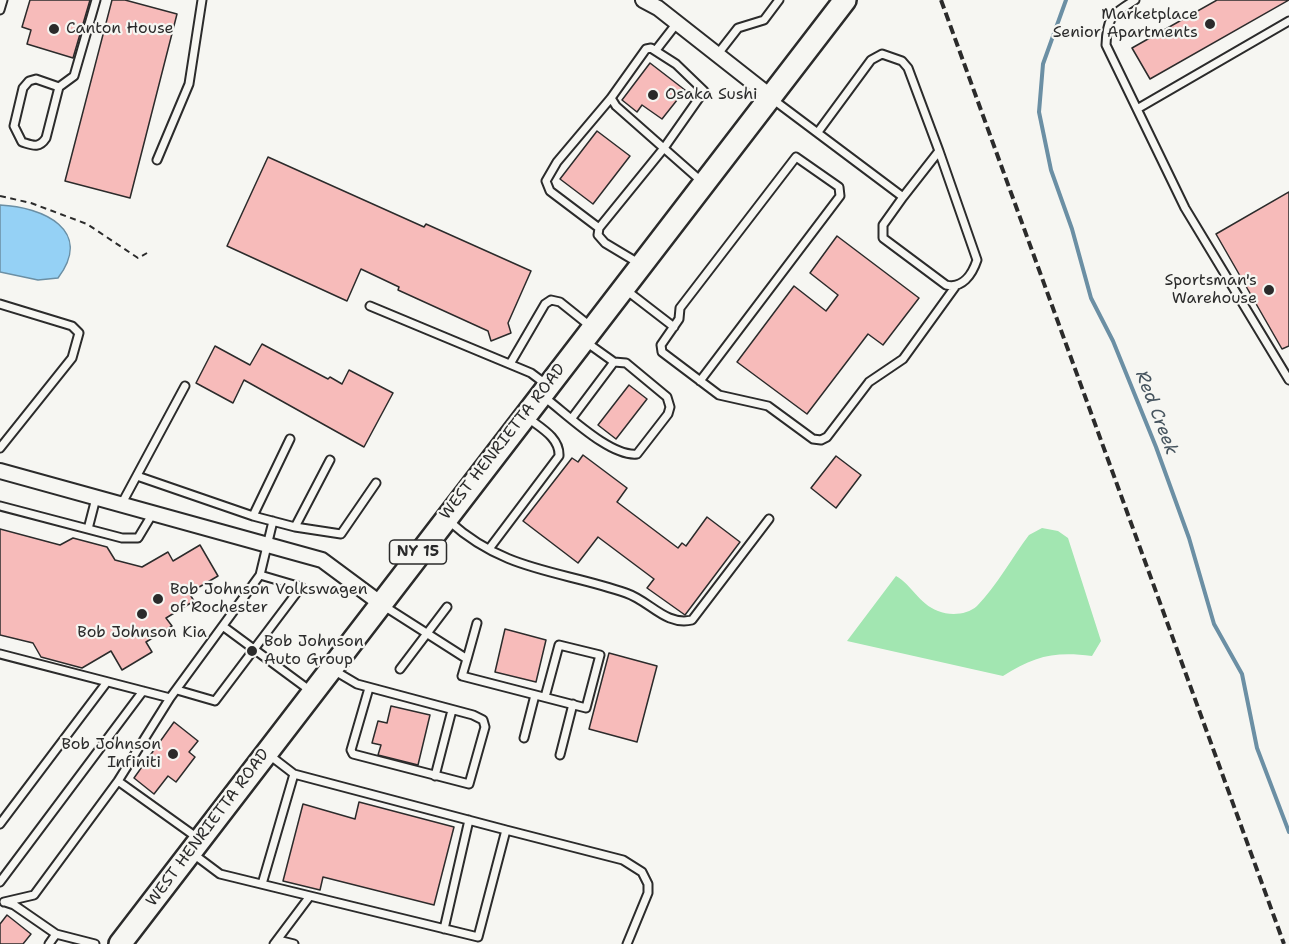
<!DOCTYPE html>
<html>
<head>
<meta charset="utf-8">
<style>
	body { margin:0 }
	canvas { display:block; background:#f6f6f2 }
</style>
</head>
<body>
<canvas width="1289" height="944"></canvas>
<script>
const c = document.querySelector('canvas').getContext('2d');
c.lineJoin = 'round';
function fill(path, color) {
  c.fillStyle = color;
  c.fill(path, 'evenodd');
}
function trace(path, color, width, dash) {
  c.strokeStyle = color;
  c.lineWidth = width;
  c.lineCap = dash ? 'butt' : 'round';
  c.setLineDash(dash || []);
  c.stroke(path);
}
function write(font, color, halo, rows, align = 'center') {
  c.font = font + ' "Shantell Sans",sans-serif';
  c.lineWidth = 4.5;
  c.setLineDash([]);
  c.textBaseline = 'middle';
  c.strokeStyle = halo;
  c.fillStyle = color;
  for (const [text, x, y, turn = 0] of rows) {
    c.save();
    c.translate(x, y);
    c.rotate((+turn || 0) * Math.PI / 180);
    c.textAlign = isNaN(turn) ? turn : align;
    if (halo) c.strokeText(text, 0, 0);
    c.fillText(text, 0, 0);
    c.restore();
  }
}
fill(new Path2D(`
	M1042,528L1058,531L1068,538L1101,641L1092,656C1055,651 1034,656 1003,676L847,641L896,576C912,585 919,604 938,611C950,616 967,615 977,606C996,587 1013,556 1029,535Z`), '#a2e6b1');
const water = new Path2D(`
	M0,205C43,207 94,230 58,278L38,280L0,272Z`);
fill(water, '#95d1f5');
trace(water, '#6b8fa4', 1.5);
trace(new Path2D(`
	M1066,0L1043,64L1039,112L1051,170L1072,229L1091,298L1113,341L1156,447L1189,538L1214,624L1242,674L1257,748L1289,832`), '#6b8fa4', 4);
const building = new Path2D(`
	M30,0H90L73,58L27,44L31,30L22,27Z
	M112,0H125L177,14L130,198L65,181Z
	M1217,0H1289L1150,79L1132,48Z
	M650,63L685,90L662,119L642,105L637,112L622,100Z
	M597,131L630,156L593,204L560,179Z
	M268,157L424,227L426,224L531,271L508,323L511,333L491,341L488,331L398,290L399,287L361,269L347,301L227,246Z
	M1289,192V346L1282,349L1216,234Z
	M837,236L919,298L883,345L868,334L807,414L737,362L794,286L826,311L838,295L810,273Z
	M262,344L328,379L330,377L342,384L349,370L393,393L364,447L244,380L233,403L196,383L215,346L250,365Z
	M629,385L647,399L616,439L598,425Z
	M583,455L627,488L617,502L678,548L682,543L686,546L707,517L740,542L685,615L647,588L654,579L598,537L578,563L523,521L572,458L578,462Z
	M836,456L861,475L836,508L811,488Z
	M0,529L60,545L73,538L107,547L115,560L142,567L168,552L173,561L200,545L218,576L189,593L194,601L166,618L172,626L146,642L152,652L122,670L111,651L82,668L41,657L33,643L0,635Z
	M505,629L546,640L536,682L495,672Z
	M609,653L657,666L637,742L589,729Z
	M391,706L430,715L418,765L378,755L381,745L372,743L378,721L387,723Z
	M174,722L198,741L189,752L195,757L176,782L168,776L154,794L134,778Z
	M359,802L454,827L434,905L323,877L320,890L283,881L303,804L355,819Z
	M7,915L31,934L23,944H0V924Z`);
fill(building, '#f7bbba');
trace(building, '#2b2b2b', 1.5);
const lane = new Path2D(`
	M1135,0C1112,15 1107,16 1106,45L1185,208L1289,380
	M0,10L3,0
	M656,50L677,23
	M717,55L738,28L764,20L779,0
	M59,87L36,79L29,81L23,88L14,126L22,142C32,145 39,149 46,138L59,87L74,76L96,0
	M611,98L616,106L701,181
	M771,98L903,197L939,151L908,68L902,61L882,54L871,60L818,132
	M1137,109L1289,21
	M157,160L189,84L202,0
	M903,197L883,225V238L946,285C962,289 972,275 977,260L939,151
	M599,228L550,191L546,181L557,162L611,98L646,49L651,48L676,64L704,91L664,148L599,228L598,235L605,243L640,264
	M626,290L674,327
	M0,304L72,326L79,333L72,358L0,448
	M370,306L531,373L547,385
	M510,364L545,304L551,300L560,302L590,326
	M700,381L840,196L839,187L796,157L680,308L679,319L661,345L662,352L719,395L768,406L813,439L821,440L827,437L869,382L903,359L955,287
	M544,397C567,414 610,457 637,454L668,414L670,407L667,397L626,363L614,362L586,342
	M572,418L614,362
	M137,476L253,516L295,527L330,460
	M121,505L185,386
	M0,506L122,538H138L153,513
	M253,516L290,439
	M449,521C505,572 560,570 626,593C650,601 665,626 692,620L769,519
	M295,527L341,534L376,483
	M88,529L96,498
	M489,549L559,456C560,438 541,428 528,418
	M384,606L467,659L462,676L586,708L600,655L559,645L545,697
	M224,627L312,692
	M0,654L170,698L260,575L273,521
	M467,659L477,623
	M400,669L447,607
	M335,671L357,684L473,715L483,720L485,727L469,784L353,754L351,750L369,688
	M177,690L215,701L301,587L260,575
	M524,738L535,695
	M560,755L573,704
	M435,776L452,710
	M118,781L199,839
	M0,824L107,682
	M506,830L623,860L642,872L648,884V893L627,944
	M192,853L220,874L478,937L506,830L294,774L268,754
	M0,882L143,691
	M262,884L294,774
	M4,902L34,895L118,781L170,698
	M5,902L14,905L56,934
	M444,929L469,820
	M278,940L294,944
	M49,944L56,934L95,944
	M274,944L310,896`);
const street = new Path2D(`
	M643,0L658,8L770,96
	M0,471L322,560L380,603`);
const primary = new Path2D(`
	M120,944L845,0`);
trace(lane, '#2b2b2b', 11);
trace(street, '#2b2b2b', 18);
trace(primary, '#2b2b2b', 26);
trace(new Path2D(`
	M0,196L31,203L87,224L138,258L147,253`), '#2b2b2b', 2, [6, 4.5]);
trace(lane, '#f6f6f2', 7);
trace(street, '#f6f6f2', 14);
trace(primary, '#f6f6f2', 21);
trace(new Path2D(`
	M941,0L1284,944`), '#2b2b2b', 4, [9, 4.5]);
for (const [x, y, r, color] of [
	[1210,24,6,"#2b2b2b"],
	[54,29,6,"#2b2b2b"],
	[653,95,6,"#2b2b2b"],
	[1269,290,6,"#2b2b2b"],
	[158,599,6,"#2b2b2b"],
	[142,614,6,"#2b2b2b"],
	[252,651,6,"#2b2b2b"],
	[173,754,6,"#2b2b2b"]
]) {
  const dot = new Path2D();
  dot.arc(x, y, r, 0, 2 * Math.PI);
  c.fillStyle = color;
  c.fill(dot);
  trace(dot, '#f6f6f2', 2);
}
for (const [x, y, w] of [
	[418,552,57]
]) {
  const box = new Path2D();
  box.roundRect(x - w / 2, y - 12, w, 24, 4.5);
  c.fillStyle = '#f6f6f2';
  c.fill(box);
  trace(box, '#2b2b2b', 1.5);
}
write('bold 15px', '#2b2b2b', null, [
	["NY 15",418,552]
]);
write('16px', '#2b2b2b', '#f6f6f2', [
	["Marketplace",1198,15,"right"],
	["Senior Apartments",1198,33,"right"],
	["Canton House",66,29],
	["Osaka Sushi",665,95],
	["Sportsman's",1257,281,"right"],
	["Warehouse",1257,299,"right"],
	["Bob Johnson Volkswagen",170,590],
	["of Rochester",170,608],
	["Bob Johnson Kia",142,633,"center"],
	["Bob Johnson",264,642],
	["Auto Group",264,660],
	["Bob Johnson",161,745,"right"],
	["Infiniti",161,763,"right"]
], 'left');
write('16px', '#2b2b2b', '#f6f6f2', [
	["WEST HENRIETTA ROAD",503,442,-52],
	["WEST HENRIETTA ROAD",208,828,-53]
]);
write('italic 18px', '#46545e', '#f6f6f2', [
	["Red Creek",1156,413,69]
]);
</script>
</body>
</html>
